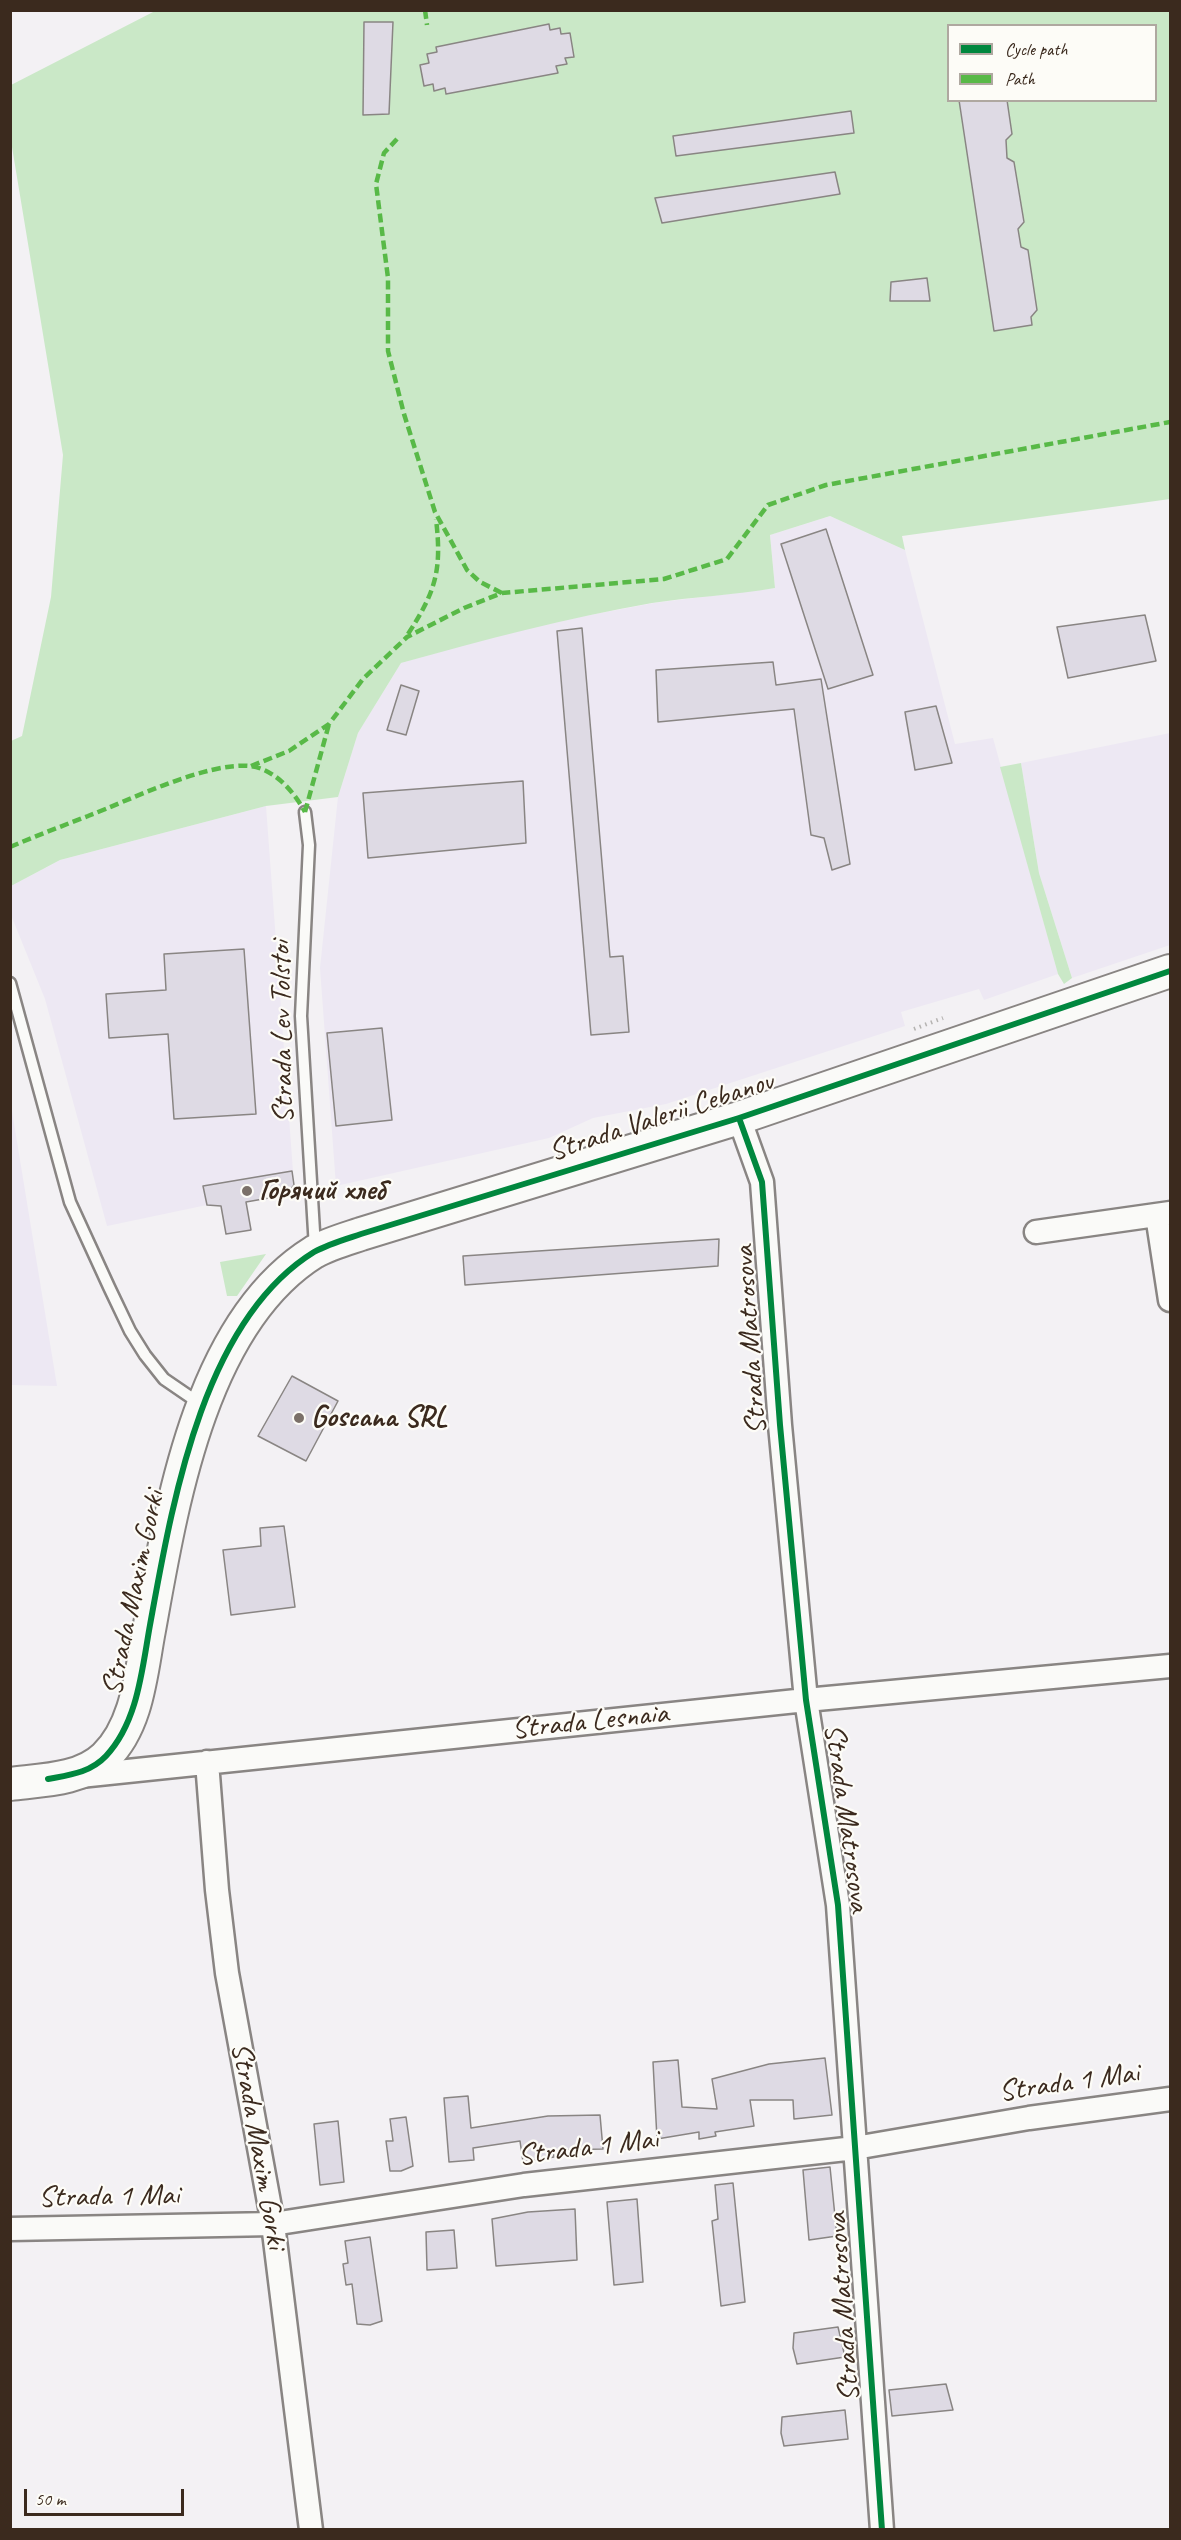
<!DOCTYPE html>
<html>
<head>
<meta charset="utf-8">
<style>
	body { margin:0 }
	#map { position:relative; width:1181px; height:2540px; overflow:hidden; background:#f3f1f4; font-family:Caveat,sans-serif }
	canvas { display:block }
	.frame { position:absolute; inset:0; border:12px solid #3b2a1e; pointer-events:none }
	.legend { position:absolute; left:947px; top:24px; width:210px; height:78px; box-sizing:border-box; background:#fdfcf7; border:2px solid #afa8a0; margin:0; padding:8px 10px; list-style:none; font-size:18px; color:#3b2a1e }
	.legend li { display:flex; align-items:center; gap:12px; height:30px }
	.legend b { width:30px; border:2px solid #afa8a0 }
	.scale { position:absolute; left:24px; top:2489px; width:160px; height:27px; box-sizing:border-box; border:3px solid #3b2a1e; border-top:0; padding-left:8px; font-size:18px; line-height:21px; white-space:nowrap; color:#3b2a1e; -webkit-text-stroke:4px #fdfcf7; paint-order:stroke }
</style>
</head>
<body>
<div id="map">
<canvas width="1181" height="2540"></canvas>
<div class="frame"></div>
<ul class="legend">
<li><b style="height:8px;background:#00873e"></b>Cycle path</li>
<li><b style="height:8px;background:#58b947"></b>Path</li>
</ul>
<div class="scale">50 m</div>
</div>
<script>
const c = document.querySelector('canvas').getContext('2d');
c.lineJoin = 'round';
function fill(path, color) {
  c.fillStyle = color;
  c.fill(path, 'evenodd');
}
function trace(path, color, width, dash) {
  c.strokeStyle = color;
  c.lineWidth = width;
  c.lineCap = dash ? 'butt' : 'round';
  c.setLineDash(dash || []);
  c.stroke(path);
}
function write(font, color, halo, rows, align = 'center') {
  c.font = font + ' Caveat,sans-serif';
  c.lineWidth = 4.5;
  c.setLineDash([]);
  c.textBaseline = 'middle';
  c.strokeStyle = halo;
  c.fillStyle = color;
  for (const [text, x, y, turn = 0] of rows) {
    c.save();
    c.translate(x, y);
    c.rotate((+turn || 0) * Math.PI / 180);
    c.textAlign = isNaN(turn) ? turn : align;
    if (halo) c.strokeText(text, 0, 0);
    c.fillText(text, 0, 0);
    c.restore();
  }
}
fill(new Path2D(`
	M830,516L905,550L955,744L993,738L1058,974L984,1000L979,989L901,1012L905,1026L666,1104L593,1118L549,1138L336,1186L320,968L338,797L358,733L401,663L498,635L574,618L654,603L775,588L770,535Z
	M1170,733V945L1072,978L1039,873L1021,763Z
	M266,806L294,1185L286,1195L221,1206L207,1205L107,1226L45,999L11,915V886L60,860Z
	M10,1105H11L57,1386L11,1385Z`), '#ede8f3');
fill(new Path2D(`
	M155,11H1170V499L902,536L905,550L830,516L770,535L775,588C734,595 692,597 652,603C566,618 484,640 401,663L358,733L338,797L266,806L60,860L11,886V741L22,736L51,597L63,455L11,141V85ZM948,26H1156V100H948Z
	M1021,763L1039,873L1072,978L1064,984L1058,974L1000,767Z
	M266,1254L237,1296H227L220,1262Z`), '#cae8c7');
const building = new Path2D(`
	M364,22H393L389,114L363,115Z
	M549,24L550,30L560,28L561,34L570,33L574,57L565,58L567,64L556,66L558,73L446,94L445,88L434,91L433,84L424,86L420,65L429,63L427,54L437,52L436,47Z
	M959,100H1007L1012,134L1006,140L1007,158L1014,162L1024,222L1018,229L1021,247L1028,250L1037,310L1031,317L1032,325L994,331Z
	M851,111L854,133L676,156L673,136Z
	M835,172L840,194L662,223L655,198Z
	M927,278L930,301H890L891,282Z
	M826,529L873,675L828,689L781,544Z
	M1145,615L1156,661L1068,678L1057,627Z
	M582,628L610,957L623,956L629,1032L591,1035L557,631Z
	M773,662L776,685L821,679L850,864L832,870L824,838L811,835L794,709L658,722L656,670Z
	M401,685L419,691L406,735L387,730Z
	M936,706L952,763L915,770L905,712Z
	M523,781L526,843L368,858L363,793Z
	M244,949L256,1114L174,1119L168,1034L109,1038L106,994L166,990L164,954Z
	M382,1028L392,1120L336,1126L327,1033Z
	M292,1171L294,1185L286,1195L246,1202L251,1230L226,1234L221,1206L207,1205L203,1186Z
	M719,1239L718,1266L465,1285L463,1256Z
	M292,1376L338,1401L306,1461L258,1436Z
	M284,1526L295,1607L231,1615L223,1550L261,1546L260,1528Z
	M825,2058L832,2115L794,2119L793,2100H750L754,2126L715,2132L716,2136L699,2139V2132L657,2139L653,2062L678,2060L682,2107L717,2109L712,2079L769,2064Z
	M468,2096L471,2128L548,2116L600,2115L603,2149L553,2150L554,2157L523,2162L520,2141L473,2148L474,2160L449,2162L444,2098Z
	M406,2117L413,2166L401,2171H390L386,2141H393L390,2119Z
	M338,2121L344,2182L320,2185L314,2124Z
	M830,2167L837,2236L809,2240L803,2170Z
	M733,2183L745,2302L721,2306L712,2221L718,2219L715,2185Z
	M637,2199L643,2282L614,2285L607,2202Z
	M575,2209L577,2260L496,2266L492,2219L528,2212Z
	M454,2230L457,2268L427,2270L426,2232Z
	M370,2237L382,2321L370,2325L357,2324L352,2284L346,2285L343,2264L348,2263L345,2241Z
	M838,2327L845,2357L797,2364L793,2348L794,2333Z
	M946,2384L953,2410L892,2416L889,2390Z
	M845,2410L848,2439L784,2446L781,2433L782,2417Z`);
fill(building, '#dedae4');
trace(building, '#898583', 1.5);
const lane = new Path2D(`
	M305,812L309,845L301,1016L315,1248
	M10,983L70,1202L109,1287L130,1331L145,1355L164,1379L202,1405`);
const street = new Path2D(`
	M739,1118L762,1182L780,1425L806,1700L838,1905L882,2530
	M1157,1215L1170,1300
	M1036,1232L1170,1213
	M207,1762L217,1890L227,1973L273,2224L311,2530
	M80,1776L806,1700L1170,1666
	M10,2229L273,2224L524,2185L855,2148L1029,2118L1170,2099`);
const secondary = new Path2D(`
	M10,1784C42,1780 81,1780 105,1757C138,1725 141,1672 149,1630C171,1508 200,1323 314,1252C328,1244 346,1239 361,1234L739,1118L1170,971`);
trace(lane, '#898583', 15);
trace(street, '#898583', 27);
trace(secondary, '#898583', 36);
trace(new Path2D(`
	M914,1029L943,1018`), '#b5b3b1', 4, [1.5, 4.5]);
trace(lane, '#fafaf8', 10);
trace(street, '#fafaf8', 22);
trace(secondary, '#fafaf8', 32);
trace(new Path2D(`
	M425,10L427,25
	M397,139L384,153L376,184L388,278V351L404,414L435,512L467,570L480,582L502,593
	M408,634C436,591 442,570 436,519
	M251,766L289,751L329,724L363,679L407,637L464,608L502,593L664,579L727,559L768,505L826,485L1170,422
	M305,812L329,724
	M10,847C36,836 62,826 88,816C130,800 206,762 250,766C275,769 294,792 305,812`), '#58b947', 4.5, [9, 4.5]);
trace(new Path2D(`
	M739,1118L762,1182L780,1425L806,1700L838,1905L882,2530
	M48,1779C69,1775 90,1773 106,1756C138,1722 142,1669 150,1625C172,1505 202,1321 314,1252C328,1244 346,1239 361,1234L739,1118L1170,971`), '#00873e', 6);
for (const [x, y, r, color] of [
	[247,1191,6,"#7b7069"],
	[299,1418,6,"#7b7069"]
]) {
  const dot = new Path2D();
  dot.arc(x, y, r, 0, 2 * Math.PI);
  c.fillStyle = color;
  c.fill(dot);
  trace(dot, '#fdfcf7', 2);
}
write('30px', '#3b2a1e', '#fdfcf7', [
	["Strada Lev Tolstoi",283,1032,-91],
	["Strada Valerii Cebanov",661,1117,-18],
	["Strada Matrosova",751,1340,-94],
	["Strada Maxim Gorki",134,1593,-78],
	["Strada Lesnaia",590,1722,-6],
	["Strada Matrosova",846,1818,82],
	["Strada 1 Mai",1069,2083,-8],
	["Strada Maxim Gorki",258,2146,80],
	["Strada 1 Mai",588,2148,-7],
	["Strada 1 Mai",109,2197,-1],
	["Strada Matrosova",844,2307,-94]
]);
write('bold 30px', '#3b2a1e', '#fdfcf7', [
	["Горячий хлеб",259,1191],
	["Goscana SRL",311,1418]
], 'left');
</script>
</body>
</html>
